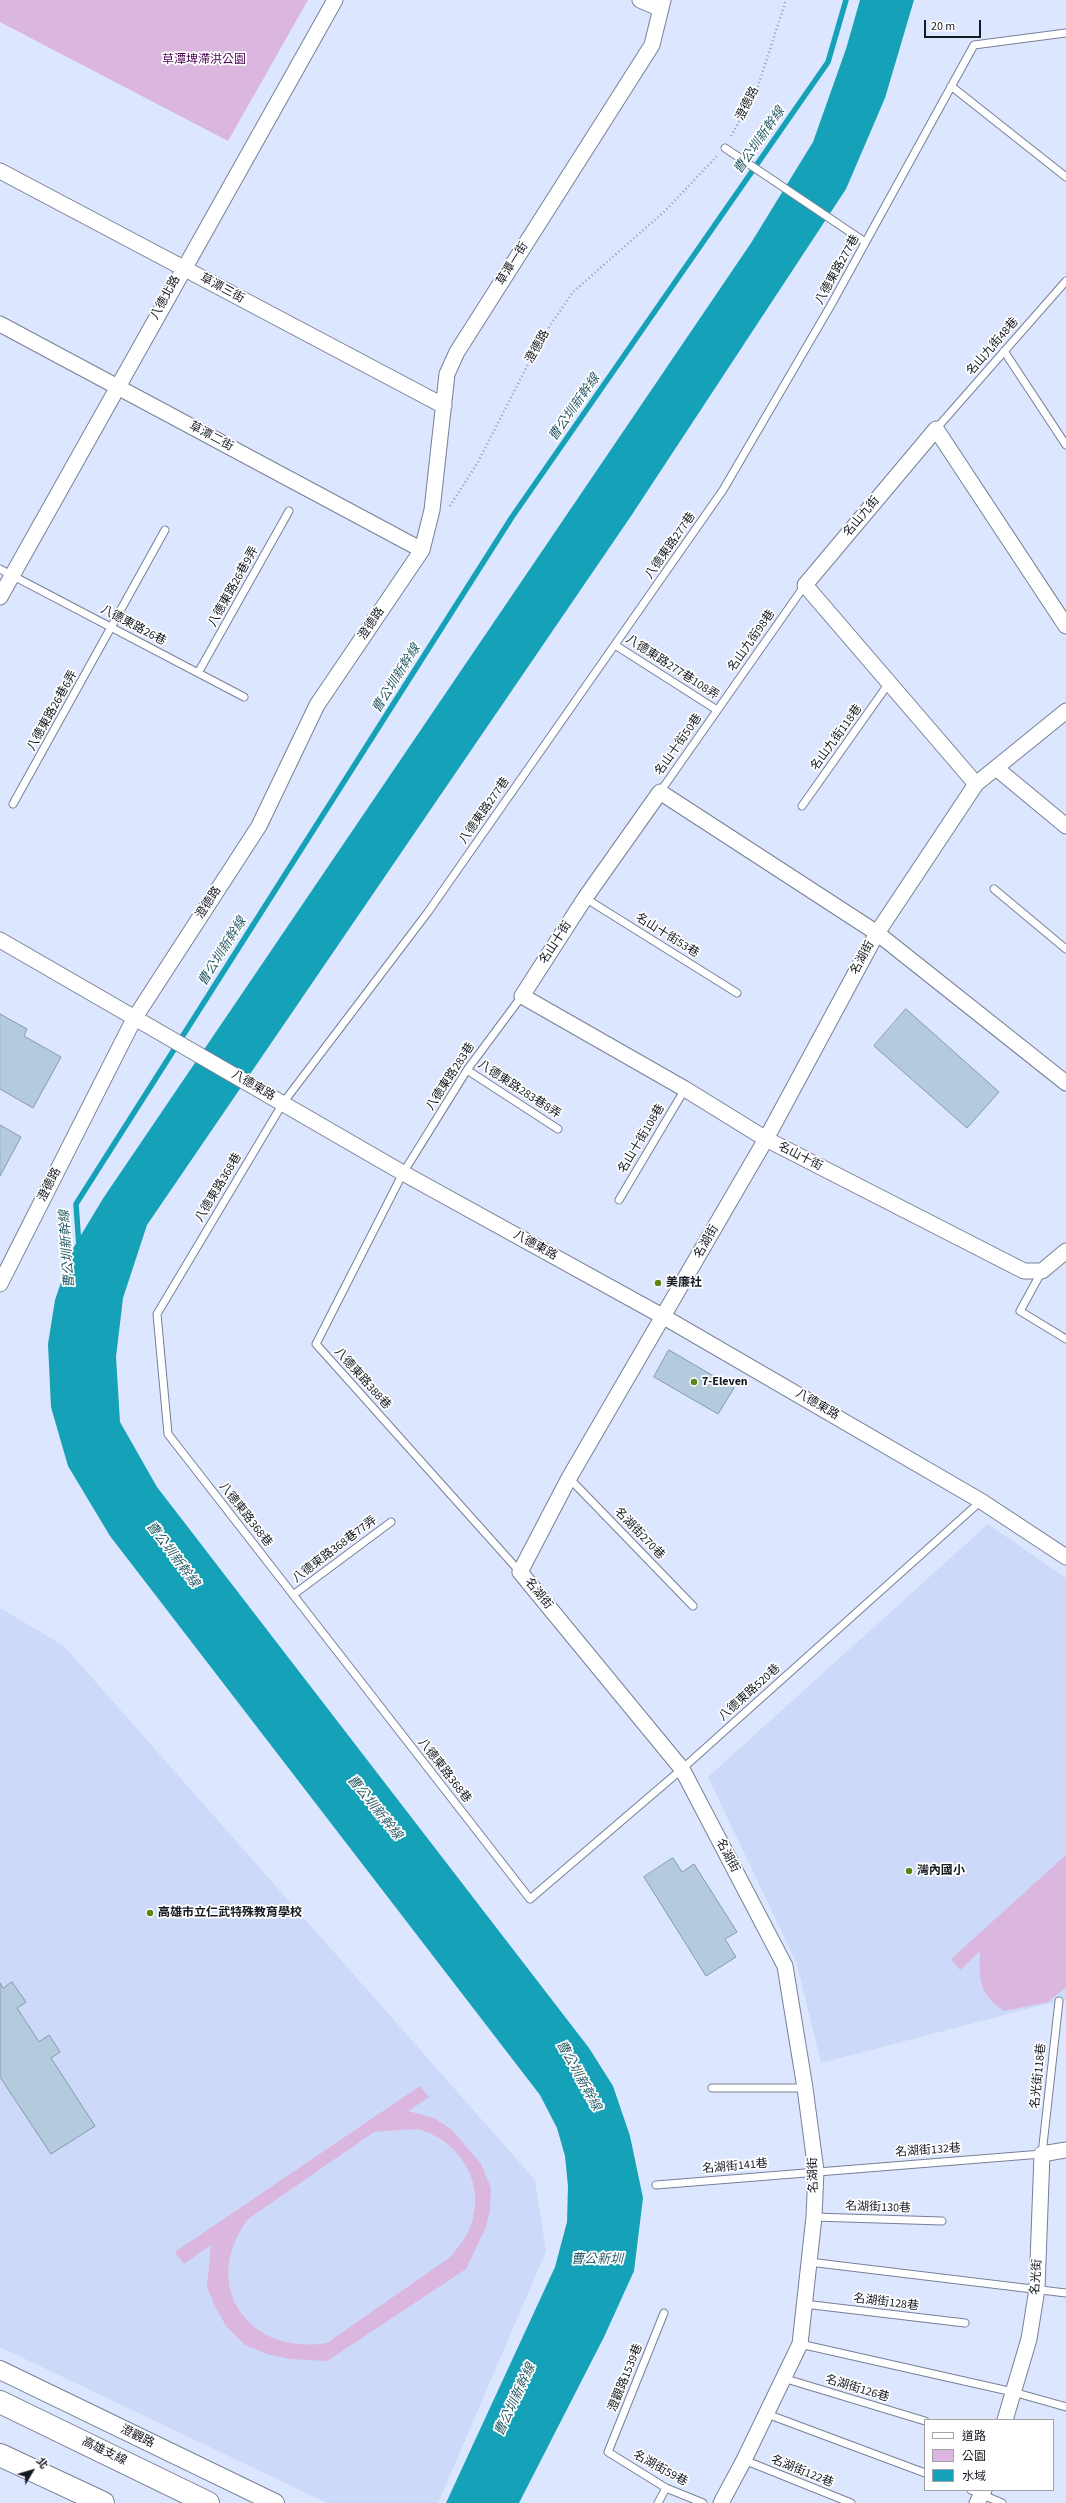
<!DOCTYPE html>
<html>
<head>
<meta charset="utf-8">
<style>
	body { margin:0 }
	#map { position:relative; width:1066px; height:2503px; overflow:hidden; background:#dce6fe; font-family:"Source Sans 3","Noto Sans TC",sans-serif }
	canvas { display:block }
	.legend { position:absolute; left:924px; top:2419px; width:130px; height:72px; box-sizing:border-box; background:#fff; border:1px solid #a1a3a6; margin:0; padding:5px 7px; list-style:none; font-size:12px; color:#151921 }
	.legend li { display:flex; align-items:center; gap:8px; height:20px }
	.legend b { width:20px; border:1px solid #a1a3a6 }
	.north { position:absolute; left:12px; top:2451px; width:40px; height:40px; -webkit-text-stroke:3px #fff; paint-order:stroke; rotate:52deg; font-size:11px; font-weight:700; line-height:16px; text-align:center; color:#151921 }
	.north::after { content:''; display:block; margin:auto; width:14px; height:18px; background:#151921; clip-path:polygon(50% 0,100% 100%,50% 72%,0 100%) }
	.scale { position:absolute; left:924px; top:20px; width:57px; height:18px; box-sizing:border-box; border:2px solid #151921; border-top:0; padding-left:5px; font-size:12px; line-height:14px; white-space:nowrap; color:#151921; -webkit-text-stroke:3px #fff; paint-order:stroke }
</style>
</head>
<body>
<div id="map">
<canvas width="1066" height="2503"></canvas>
<ul class="legend">
<li><b style="height:5px;background:#fff"></b>道路</li>
<li><b style="height:11px;background:#dbb6de"></b>公園</li>
<li><b style="height:11px;background:#15a1b8"></b>水域</li>
</ul>
<div class="north">北</div>
<div class="scale">20 m</div>
</div>
<script>
const c = document.querySelector('canvas').getContext('2d');
c.lineJoin = 'round';
function fill(path, color) {
  c.fillStyle = color;
  c.fill(path, 'evenodd');
}
function trace(path, color, width, dash) {
  c.strokeStyle = color;
  c.lineWidth = width;
  c.lineCap = dash ? 'butt' : 'round';
  c.setLineDash(dash || []);
  c.stroke(path);
}
function write(font, color, halo, rows, align = 'center') {
  c.font = font + ' "Source Sans 3","Noto Sans TC",sans-serif';
  c.lineWidth = 3.5;
  c.setLineDash([]);
  c.textBaseline = 'middle';
  c.strokeStyle = halo;
  c.fillStyle = color;
  for (const [text, x, y, turn = 0] of rows) {
    c.save();
    c.translate(x, y);
    c.rotate((+turn || 0) * Math.PI / 180);
    c.textAlign = isNaN(turn) ? turn : align;
    if (halo) c.strokeText(text, 0, 0);
    c.fillText(text, 0, 0);
    c.restore();
  }
}
fill(new Path2D(`
	M988,1524L1066,1578V1999L821,2063L797,1964L708,1777Z
	M0,1608L64,1646L535,2180L546,2251L438,2503H327L0,2347Z`), '#cdd9f8');
fill(new Path2D(`
	M0,0H308L228,141L0,22Z
	M1066,1855V1987L1048,2002L1004,2011C979,1994 979,1980 980,1951L960,1970L951,1959Z
	M420,2086L429,2097L408,2111L434,2118L452,2130L481,2164L491,2188L490,2210L486,2227L466,2269L327,2361L291,2359L270,2355L245,2345L226,2326L215,2306L207,2287L211,2245L184,2264L175,2252ZM400,2130C407,2130 417,2128 424,2131C462,2144 486,2186 471,2225C467,2237 458,2248 449,2258L327,2343C248,2356 199,2285 248,2219L374,2132Z`), '#dbb6de');
fill(new Path2D(`
	M860,0H914L885,98L846,189L631,516L147,1225L123,1298L116,1357L120,1422L157,1487L589,2048L613,2086L630,2136L643,2198L634,2271L604,2337L519,2503H446L555,2267L567,2222L568,2186L565,2156L557,2128L540,2095L110,1536L68,1466L51,1407L48,1344L55,1300L72,1250L104,1197L751,243L813,142L846,49Z`), '#15a1b8');
trace(new Path2D(`
	M79,1247L76,1204L512,517L828,62L846,0`), '#15a1b8', 5.5);
const building = new Path2D(`
	M906,1009L999,1092L967,1128L874,1046Z
	M0,1014L27,1029L24,1036L61,1057L33,1108L0,1089Z
	M0,1125L21,1137L0,1176Z
	M669,1350L734,1388L718,1414L654,1377Z
	M673,1858L682,1872L694,1864L737,1932L725,1939L736,1957L706,1976L644,1877Z
	M12,1982L26,2002L17,2008L39,2042L49,2035L60,2052L51,2058L95,2126L51,2154L0,2077V1983L3,1988Z`);
fill(building, '#b4cbdd');
trace(building, '#849aab', 1);
const service = new Path2D(`
	M951,86L1066,177
	M725,148L865,242
	M1004,351L1066,445
	M936,429L1066,281
	M0,569L244,697
	M615,645L717,710
	M198,673L289,511
	M660,792L805,585
	M13,804L165,530
	M802,806L889,683
	M994,889L1066,949
	M585,898L737,993
	M467,1070L558,1129
	M619,1200L685,1089
	M1042,1271L1020,1311L1066,1339
	M569,1478L693,1606
	M981,1501L682,1769L530,1899L168,1434L157,1314L283,1103L428,912L723,490L831,305L974,45L1066,33
	M520,1572L316,1344L403,1173L467,1070L522,996
	M293,1595L391,1522
	M712,2088H805
	M656,2185L1042,2154L1059,2001
	M814,2217L942,2221
	M809,2262L1066,2293
	M804,2304L965,2323
	M664,2313L608,2452L666,2488L703,2503
	M800,2344L1013,2392L1066,2407
	M783,2378L925,2421
	M767,2414L925,2473
	M744,2460L851,2503
	M971,2490L1002,2503
	M658,2503L666,2488`);
const minor = new Path2D(`
	M640,0L661,9
	M0,171L444,406
	M0,324L422,550
	M0,597L335,0
	M996,768L1066,826
	M976,784L805,585L936,429L1066,626
	M0,940L403,1173L664,1317L981,1501L1066,1557
	M1066,1083L877,933L660,792L585,898L522,996L685,1089L766,1139L1024,1271H1042L1066,1251
	M0,1284L134,1019L259,826L317,705L422,550L432,510L447,374L457,352L652,45L663,0
	M1005,2420L1029,2339L1037,2289L1042,2154L1066,2150
	M721,2503L744,2460L800,2344L814,2217L816,2171L805,2088L785,1966L682,1769L520,1572L569,1478L766,1139L877,933L976,784L1066,711
	M977,2503L984,2490`);
const tertiary = new Path2D(`
	M0,2370L275,2503`);
const motorway = new Path2D(`
	M0,2402L208,2503
	M0,2455L103,2503`);
trace(service, '#778096', 9);
trace(minor, '#778096', 17);
trace(tertiary, '#778096', 20);
trace(motorway, '#778096', 24);
trace(new Path2D(`
	M731,136L756,92L786,0
	M450,506L478,462L541,339L573,292L665,211L717,156`), '#959daf', 2.5, [1, 3]);
trace(service, '#fff', 7);
trace(minor, '#fff', 15);
trace(tertiary, '#fff', 18);
trace(motorway, '#fff', 22);
for (const [x, y, r, color] of [
	[658,1283,4,"#5a8614"],
	[694,1382,4,"#5a8614"],
	[909,1871,4,"#5a8614"],
	[150,1913,4,"#5a8614"]
]) {
  const dot = new Path2D();
  dot.arc(x, y, r, 0, 2 * Math.PI);
  c.fillStyle = color;
  c.fill(dot);
  trace(dot, '#fff', 1.5);
}
write('12px', '#4c0053', '#fff', [
	["草潭埤滯洪公園",204,60]
]);
write('12px', '#151921', '#fff', [
	["澄德路",748,104,-63],
	["草潭一街",513,264,-58],
	["八德東路277巷",838,270,-61],
	["草潭三街",222,289,28],
	["八德北路",166,298,-61],
	["澄德路",538,347,-61],
	["名山九街48巷",993,347,-49],
	["草潭二街",211,437,28],
	["名山九街",862,517,-50],
	["八德東路277巷",671,546,-55],
	["八德東路26巷9弄",234,587,-61],
	["澄德路",372,624,-56],
	["八德東路26巷",133,626,28],
	["名山九街98巷",752,641,-55],
	["八德東路277巷108弄",672,668,33],
	["八德東路26巷6弄",53,711,-61],
	["名山九街118巷",837,738,-54],
	["名山十街50巷",679,745,-55],
	["八德東路277巷",485,811,-55],
	["澄德路",209,903,-57],
	["名山十街53巷",667,936,32],
	["名山十街",556,943,-57],
	["名湖街",863,958,-62],
	["八德東路283巷",451,1077,-57],
	["八德東路",253,1086,30],
	["八德東路283巷8弄",519,1090,33],
	["名山十街108巷",642,1139,-59],
	["名山十街",800,1157,27],
	["澄德路",50,1185,-63],
	["八德東路368巷",219,1188,-59],
	["名湖街",707,1242,-60],
	["八德東路",535,1246,29],
	["八德東路388巷",362,1379,48],
	["八德東路",817,1405,30],
	["八德東路368巷",245,1515,52],
	["名湖街270巷",639,1534,46],
	["八德東路368巷77弄",335,1550,-37],
	["名湖街",538,1594,51],
	["八德東路520巷",750,1693,-42],
	["八德東路368巷",444,1771,52],
	["名湖街",727,1856,62],
	["名光街118巷",1039,2076,-84],
	["名湖街132巷",928,2151,-4],
	["名湖街141巷",735,2167,-5],
	["名湖街",814,2175,-92],
	["名湖街130巷",878,2208,2],
	["名光街",1037,2277,-86],
	["名湖街128巷",886,2303,7],
	["澄觀路1539巷",626,2378,-68],
	["名湖街126巷",857,2389,17],
	["澄觀路",137,2437,26],
	["高雄支線",104,2452,26],
	["名湖街59巷",660,2469,29],
	["名湖街122巷",802,2472,22]
]);
write('bold 12px', '#151921', '#fff', [
	["美廉社",666,1283],
	["7-Eleven",702,1382],
	["灣內國小",917,1871],
	["高雄市立仁武特殊教育學校",158,1913]
], 'left');
write('italic 13px', '#2c5f69', '#fff', [
	["曹公圳新幹線",760,141,-55],
	["曹公圳新幹線",575,408,-55],
	["曹公圳新幹線",397,679,-58],
	["曹公圳新幹線",223,952,-58],
	["曹公圳新幹線",68,1249,-94],
	["曹公圳新幹線",172,1555,53],
	["曹公圳新幹線",374,1808,51],
	["曹公圳新幹線",578,2076,61],
	["曹公新圳",597,2260],
	["曹公圳新幹線",516,2400,-65]
]);
</script>
</body>
</html>
